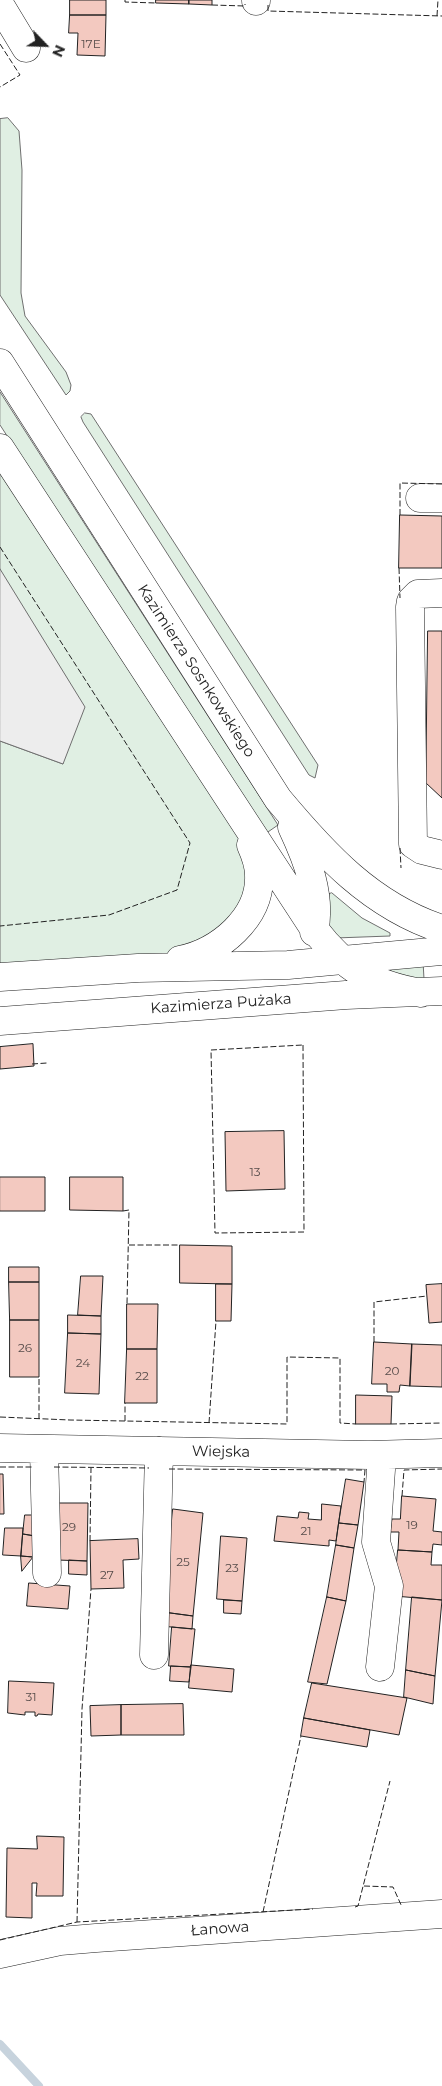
<!DOCTYPE html>
<html>
<head>
<meta charset="utf-8">
<style>
	body { margin:0 }
	#map { position:relative; width:442px; height:2086px; overflow:hidden; background:#fff; font-family:Montserrat,sans-serif }
	canvas { display:block }
	.north { position:absolute; left:20px; top:20px; width:50px; height:50px; -webkit-text-stroke:4px #fff; paint-order:stroke; rotate:114deg; font-size:14px; font-weight:700; line-height:20px; text-align:center; color:#222 }
	.north::after { content:''; display:block; margin:auto; width:18px; height:22px; background:#222; clip-path:polygon(50% 0,100% 100%,50% 72%,0 100%) }
</style>
</head>
<body>
<div id="map">
<canvas width="442" height="2086"></canvas>
<div class="north">N</div>
</div>
<script>
const c = document.querySelector('canvas').getContext('2d');
c.lineJoin = 'round';
function fill(path, color) {
  c.fillStyle = color;
  c.fill(path, 'evenodd');
}
function trace(path, color, width, dash) {
  c.strokeStyle = color;
  c.lineWidth = width;
  c.lineCap = dash ? 'butt' : 'round';
  c.setLineDash(dash || []);
  c.stroke(path);
}
function write(font, color, halo, rows, align = 'center') {
  c.font = font + ' Montserrat,sans-serif';
  c.lineWidth = 4;
  c.setLineDash([]);
  c.textBaseline = 'middle';
  c.strokeStyle = halo;
  c.fillStyle = color;
  for (const [text, x, y, turn = 0] of rows) {
    c.save();
    c.translate(x, y);
    c.rotate((+turn || 0) * Math.PI / 180);
    c.textAlign = isNaN(turn) ? turn : align;
    if (halo) c.strokeText(text, 0, 0);
    c.fillText(text, 0, 0);
    c.restore();
  }
}
const green = new Path2D(`
	M8,118L19,131L22,170L21,293L25,316L66,372L71,385L70,391L66,395L0,295V119Z
	M0,392L278,825L265,834L0,425Z
	M85,413L91,414L318,765L315,778L309,775L83,422L81,417Z
	M0,448L239,816L259,875L208,952L0,977V741L63,764L0,572Z
	M332,893L362,918L390,933V936L335,938L325,926L329,894Z
	M423,961L424,979H407L377,966Z`);
fill(green, '#e0efe3');
trace(green, '#6f6f6f', 1);
const parking = new Path2D(`
	M0,569L85,707L63,764L0,741Z`);
fill(parking, '#ededed');
trace(parking, '#6f6f6f', 1);
trace(new Path2D(`
	M0,2044L39,2086`), '#c7d3dd', 8);
const building = new Path2D(`
	M70,0H106V15H70Z
	M156,0H189V4L156,3Z
	M189,0H212V5L189,4Z
	M70,15H106L105,56L77,55L78,33H69Z
	M400,515L442,516V568H399Z
	M428,631H442V798L426,783Z
	M33,1044L34,1066L0,1069V1047Z
	M284,1131L285,1189L226,1191L225,1132Z
	M0,1177H45V1211H0Z
	M70,1177H123V1211L70,1210Z
	M180,1245L232,1246V1284L180,1283Z
	M9,1267H39V1282H9Z
	M81,1276H103L101,1316L78,1315Z
	M9,1282H39V1320H10Z
	M216,1284H232L231,1321H216Z
	M442,1284V1322L429,1323L426,1285Z
	M127,1304H158L157,1349H127Z
	M68,1315L101,1316V1334L68,1333Z
	M10,1320H39V1377H10Z
	M68,1333L101,1334L99,1394L65,1393Z
	M374,1342L412,1344L410,1386L400,1385L399,1392H387V1384H372Z
	M412,1344L442,1345V1387L410,1386Z
	M127,1349H157V1403H125Z
	M356,1395L392,1396L391,1424H356Z
	M0,1474H3L4,1514H0Z
	M346,1479L364,1482L358,1525L339,1523Z
	M402,1496L436,1499L433,1531L442,1532V1545L433,1544L432,1552L398,1550L399,1532H390L392,1519H400Z
	M58,1503H88L87,1561L57,1560Z
	M322,1504L341,1506L336,1541L329,1540V1546L274,1541L277,1516L298,1518L299,1512L309,1513L308,1519L321,1520Z
	M173,1509L203,1513L193,1616L163,1612Z
	M25,1515H37L36,1536L23,1534Z
	M339,1523L358,1525L354,1548L336,1545Z
	M5,1528H23L21,1556L3,1555Z
	M23,1534L34,1536L33,1557L21,1556Z
	M221,1536L247,1538L242,1601L217,1599Z
	M138,1539L139,1559L123,1560L124,1588L91,1589L90,1541Z
	M336,1545L354,1548L346,1601L327,1597Z
	M398,1550L432,1552L431,1565H442V1600L394,1596Z
	M21,1556L33,1557L22,1571Z
	M69,1560L87,1561V1575L69,1574Z
	M29,1583L70,1586L68,1609L27,1606Z
	M327,1597L346,1601L327,1684L308,1682Z
	M412,1597L442,1600L435,1676L406,1670Z
	M224,1600L242,1601L241,1614L224,1613Z
	M163,1612L193,1616L192,1629L161,1626Z
	M172,1627L195,1629L191,1667L169,1666Z
	M191,1665L234,1669L232,1692L189,1688Z
	M171,1666L191,1667L189,1682L170,1681Z
	M406,1670L435,1676L433,1704L404,1697Z
	M9,1681L54,1683L52,1715L38,1714L37,1716H35V1712H25V1715L8,1713Z
	M312,1683L407,1698L399,1735L304,1718Z
	M183,1704L184,1735H121V1705Z
	M121,1705V1735L91,1736L90,1706Z
	M304,1718L370,1730L367,1747L301,1736Z
	M37,1836L64,1837L63,1896H36L37,1883H32V1918L6,1917L7,1848L37,1849Z`);
fill(building, '#f3c9c0');
trace(building, '#222', 1);
const minor = new Path2D(`
	M256,1V0
	M0,5L26,48
	M0,363L278,799C324,854 371,906 442,929
	M0,448L315,930C345,969 372,984 421,993
	M420,498H442
	M442,593L418,594L411,601L410,607L413,844L422,850L442,855
	M292,827C307,859 322,896 314,932
	M180,960C219,952 261,918 259,875C259,864 255,854 251,845
	M0,977L138,968L288,965L442,951
	M0,1021L346,995L442,991
	M0,1448L369,1455L442,1453
	M44,1449L47,1573
	M154,1655L159,1451
	M380,1667L389,1586L376,1542L382,1455
	M0,1954L60,1941L96,1938L442,1914`);
trace(minor, '#222', 29);
trace(minor, '#fff', 28);
trace(new Path2D(`
	M125,0V2L156,3
	M212,5L245,6V4
	M268,5V11L442,16
	M437,16L438,0
	M0,44L20,75L0,87
	M400,515V483L442,484
	M0,547L190,843L177,890L109,915L0,926
	M399,568L400,598
	M400,848L401,868
	M303,1045L304,1232L215,1233L211,1050Z
	M32,1064L47,1063
	M123,1211L129,1210L127,1304
	M129,1245H180
	M374,1342V1302L427,1296
	M0,1417L70,1420L287,1424V1357L340,1358V1423L356,1424
	M39,1419V1377
	M125,1421V1403
	M209,1423L216,1321
	M391,1424L442,1423
	M0,1467H34
	M54,1467L149,1468
	M169,1469L365,1470L364,1482
	M402,1496L404,1470L442,1469
	M90,1541L91,1468
	M364,1886L393,1887L402,1907
	M355,1907L358,1906L390,1781
	M263,1912L301,1736
	M77,1922L82,1709L91,1589
	M0,1940L77,1922L313,1909`), '#222', 1, [6, 2.5]);
write('12px', '#564c4a', null, [
	["17E",91,44],
	["13",255,1172],
	["26",25,1348],
	["24",83,1363],
	["20",392,1371],
	["22",142,1376],
	["19",412,1525],
	["29",69,1527],
	["21",306,1531],
	["25",183,1562],
	["23",232,1568],
	["27",107,1575],
	["31",31,1697]
]);
write('15px', '#222', '#fff', [
	["Kazimierza Sosnkowskiego",196,671,57],
	["Kazimierza Pużaka",221,1004,-4],
	["Wiejska",221,1452,1],
	["Łanowa",220,1929,-4]
]);
</script>
</body>
</html>
